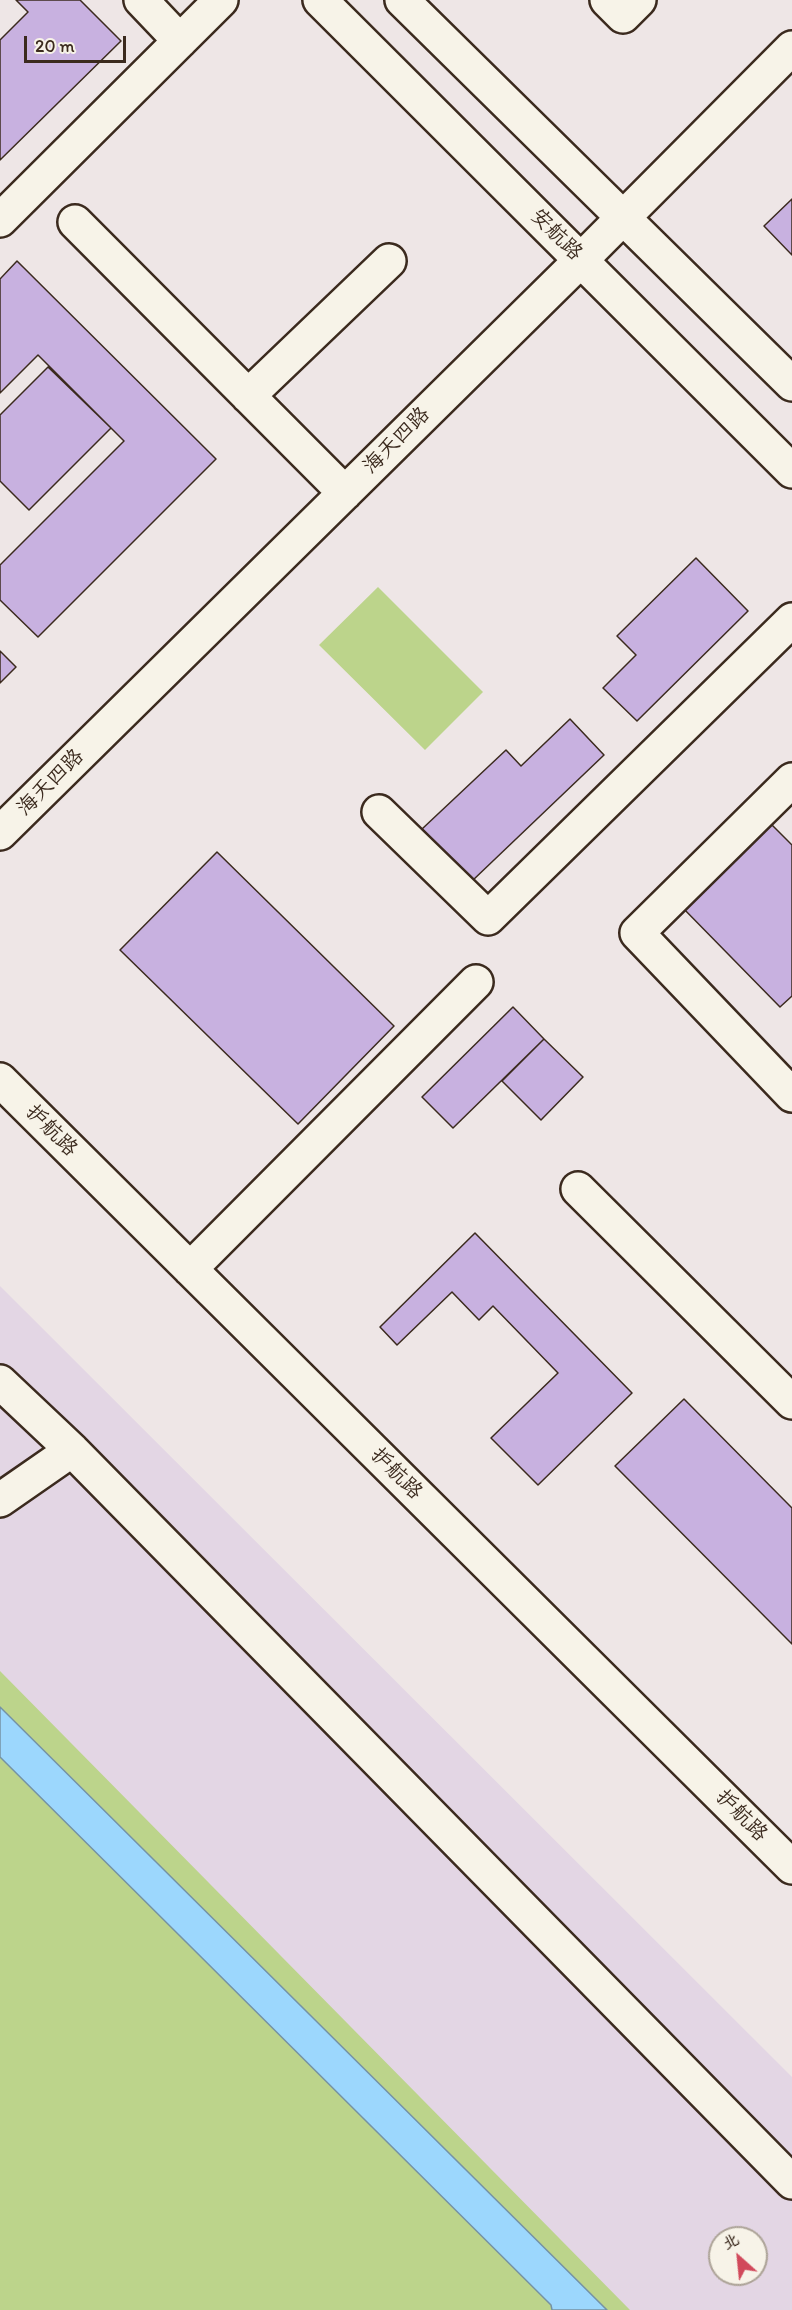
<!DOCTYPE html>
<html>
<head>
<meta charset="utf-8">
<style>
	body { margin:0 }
	#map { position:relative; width:792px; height:2310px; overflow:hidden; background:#eee6e6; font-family:Itim,"LXGW WenKai TC",sans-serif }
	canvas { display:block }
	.north { position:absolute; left:708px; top:2226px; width:60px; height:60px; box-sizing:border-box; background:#f7f3e8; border:2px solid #aca397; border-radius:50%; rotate:333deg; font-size:16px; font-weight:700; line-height:24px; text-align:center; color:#3b2a1e }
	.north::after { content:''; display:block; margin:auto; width:21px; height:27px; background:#d1495b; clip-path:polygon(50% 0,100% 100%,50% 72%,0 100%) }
	.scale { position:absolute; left:24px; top:36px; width:102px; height:27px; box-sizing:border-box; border:3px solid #3b2a1e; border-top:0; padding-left:8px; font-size:18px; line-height:21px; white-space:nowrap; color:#3b2a1e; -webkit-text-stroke:4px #f7f3e8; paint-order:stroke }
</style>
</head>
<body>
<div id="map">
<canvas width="792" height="2310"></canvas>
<div class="north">北</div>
<div class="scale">20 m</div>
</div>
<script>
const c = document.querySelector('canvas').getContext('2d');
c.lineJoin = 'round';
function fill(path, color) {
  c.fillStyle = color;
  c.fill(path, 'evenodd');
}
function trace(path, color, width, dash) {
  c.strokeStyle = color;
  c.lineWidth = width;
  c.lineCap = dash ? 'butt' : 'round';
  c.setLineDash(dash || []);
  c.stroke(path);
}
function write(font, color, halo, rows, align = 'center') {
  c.font = font + ' Itim,"LXGW WenKai TC",sans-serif';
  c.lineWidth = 4.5;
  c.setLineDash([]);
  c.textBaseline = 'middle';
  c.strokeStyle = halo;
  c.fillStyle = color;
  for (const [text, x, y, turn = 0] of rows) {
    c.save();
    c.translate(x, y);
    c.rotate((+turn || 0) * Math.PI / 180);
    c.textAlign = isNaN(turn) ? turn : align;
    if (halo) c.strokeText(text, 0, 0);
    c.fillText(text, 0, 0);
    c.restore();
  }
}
fill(new Path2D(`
	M0,1286L792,2077V2310H0ZM720,2238H756V2274H720Z`), '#e3d6e4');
fill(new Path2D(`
	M378,587L483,692L425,750L319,645Z
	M0,1671L630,2310H0Z`), '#bcd48b');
const water = new Path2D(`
	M0,1707L607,2310H552L551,2305L0,1757Z`);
fill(water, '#9cd7fd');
trace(water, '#7592a4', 1.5);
const building = new Path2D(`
	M16,0H80L121,41L0,160V40L28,12Z
	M792,199V255L764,226Z
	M17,261L216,459L38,637L0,600V565L124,441L38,355L0,393V279Z
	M48,367L111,428L29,510L0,481V415Z
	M696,558L748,611L637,721L603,688L636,655L617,636Z
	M0,651L16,667L0,683Z
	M570,719L604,755L472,881L422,829L506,750L521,766Z
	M767,820L792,845V996L780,1007L680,905Z
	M217,852L394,1026L298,1124L120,950Z
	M513,1007L544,1039L453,1128L422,1097Z
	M544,1039L583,1077L541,1120L502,1081Z
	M475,1233L632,1393L538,1485L491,1438L558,1373L493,1306L479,1320L452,1292L397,1345L380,1327Z
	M684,1399L792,1508V1644L615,1466Z`);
fill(building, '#c8b1e0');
trace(building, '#3b2a1e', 1.5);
const minor = new Path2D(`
	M141,0L180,41
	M320,0L792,471
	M402,0L792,384
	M607,0L623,16L639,0
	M0,220L221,0
	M75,222L345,493
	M248,396L389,261
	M792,780L637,933L792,1095
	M379,812L488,918L792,620
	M0,833L581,260L792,48
	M0,1080L792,1867
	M578,1189L792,1402
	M190,1269L476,982
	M0,1382L72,1450L792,2182
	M0,1500L72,1450`);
trace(minor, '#3b2a1e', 38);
trace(minor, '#f7f3e8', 33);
write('21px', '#3b2a1e', '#f7f3e8', [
	["安航路",556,235,45],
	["海天四路",397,441,-45],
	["海天四路",51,783,-45],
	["护航路",51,1131,45],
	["护航路",396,1474,45],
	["护航路",741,1816,45]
]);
</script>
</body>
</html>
